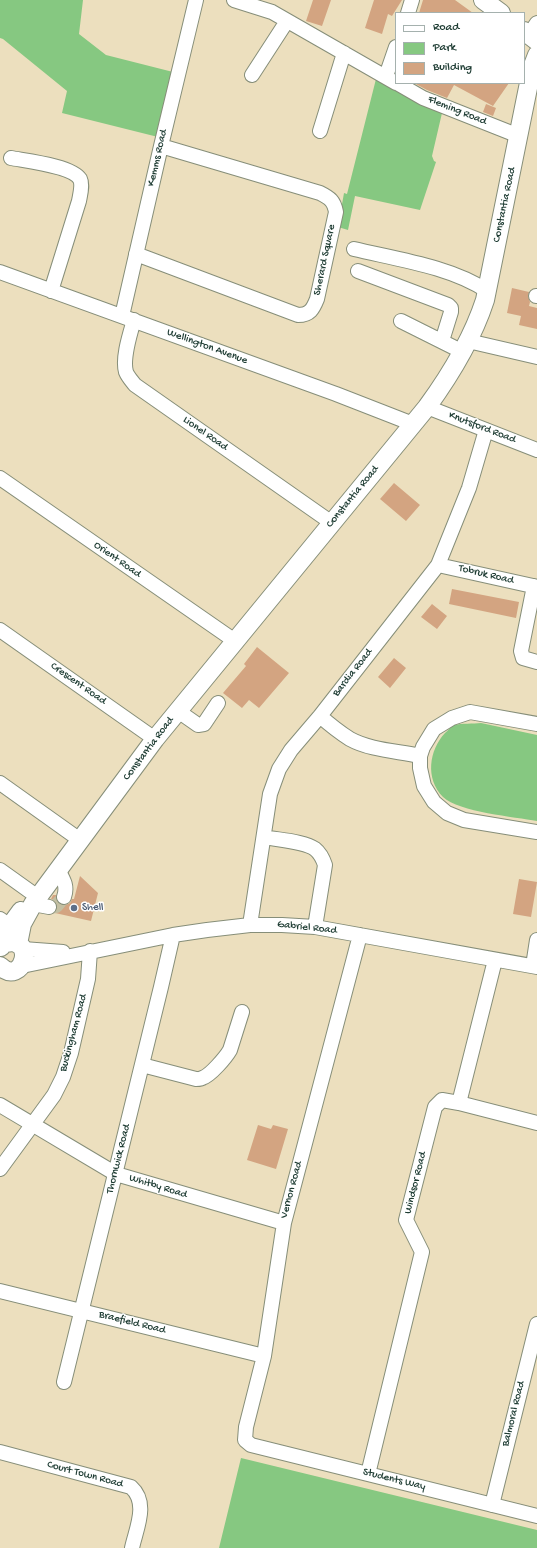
<!DOCTYPE html>
<html>
<head>
<meta charset="utf-8">
<style>
	body { margin:0 }
	#map { position:relative; width:537px; height:1548px; overflow:hidden; background:#ecdfbe; font-family:"Gochi Hand",sans-serif }
	canvas { display:block }
	.legend { position:absolute; left:395px; top:12px; width:130px; height:72px; box-sizing:border-box; background:#fff; border:1px solid #a5b1ae; margin:0; padding:5px 7px; list-style:none; font-size:12px; color:#1f3d34 }
	.legend li { display:flex; align-items:center; gap:8px; height:20px }
	.legend b { width:20px; border:1px solid #a5b1ae }
</style>
</head>
<body>
<div id="map">
<canvas width="537" height="1548"></canvas>
<ul class="legend">
<li><b style="height:5px;background:#fff"></b>Road</li>
<li><b style="height:11px;background:#86c881"></b>Park</li>
<li><b style="height:11px;background:#d3a481"></b>Building</li>
</ul>
</div>
<script>
const c = document.querySelector('canvas').getContext('2d');
c.lineJoin = 'round';
function fill(path, color) {
  c.fillStyle = color;
  c.fill(path, 'evenodd');
}
function trace(path, color, width, dash) {
  c.strokeStyle = color;
  c.lineWidth = width;
  c.lineCap = dash ? 'butt' : 'round';
  c.setLineDash(dash || []);
  c.stroke(path);
}
function write(font, color, halo, rows, align = 'center') {
  c.font = font + ' "Gochi Hand",sans-serif';
  c.lineWidth = 3;
  c.setLineDash([]);
  c.textBaseline = 'middle';
  c.strokeStyle = halo;
  c.fillStyle = color;
  for (const [text, x, y, turn = 0] of rows) {
    c.save();
    c.translate(x, y);
    c.rotate((+turn || 0) * Math.PI / 180);
    c.textAlign = isNaN(turn) ? turn : align;
    if (halo) c.strokeText(text, 0, 0);
    c.fillText(text, 0, 0);
    c.restore();
  }
}
fill(new Path2D(`
	M0,0H83L79,34L106,55L173,72L158,137L62,113L67,91L3,39L0,38Z
	M376,79L442,113L432,156L434,161L436,162L420,210L355,196L348,230L338,227L344,193L347,194Z
	M481,723L537,735V821C515,817 459,812 443,797C425,779 429,750 445,733C448,731 451,726 454,725C462,723 473,724 481,723Z
	M241,1458L537,1530V1548H219Z`), '#86c881');
fill(new Path2D(`
	M313,0H331L322,26L306,21Z
	M374,0H402L392,16L388,14L382,34L365,28Z
	M423,0H455L473,13H419Z
	M414,83H509L493,106L454,85L447,98L427,90Z
	M486,104L496,108L493,116L483,112Z
	M512,288L529,292L528,296L530,302L529,306L537,308V329L519,325L521,316L507,313Z
	M394,483L420,505L406,521L380,499Z
	M452,589L519,602L516,618L449,604Z
	M432,604L447,616L437,629L421,617Z
	M257,647L289,673L259,708L249,700L242,708L223,693L246,666L244,664Z
	M394,658L406,668L390,688L378,677Z
	M80,876L98,893L91,921L55,913L57,909V905L55,901L51,899L53,895H56L58,903L61,905H66L70,903L72,899H74Z
	M519,879L537,882L531,917L513,914Z
	M258,1125L271,1129L273,1125L288,1129L276,1169L247,1160Z`), '#d3a481');
trace(new Path2D(`
	M49,907L56,906L64,897`), '#c3bfa2', 14, [14, 7]);
const minor = new Path2D(`
	M234,0L272,12L396,83
	M408,13L412,0
	M529,35L537,23
	M252,75L287,21
	M386,76L396,47
	M397,83L423,98L519,136
	M320,131L344,53
	M11,158C27,161 72,166 80,179C83,185 80,195 79,201L51,291
	M354,249C396,259 452,267 487,291
	M136,254L298,315C310,315 313,309 317,299L336,212C334,201 330,198 320,193L161,146
	M358,271L448,305L451,308V312L442,341
	M0,272L336,394L413,424
	M536,296H537
	M122,316L161,146L196,0
	M134,320C130,334 122,358 126,372C128,377 132,381 135,385L332,523
	M401,321L463,352
	M468,341L537,357
	M427,407L537,450
	M0,478L235,641
	M438,565L537,587
	M534,586L521,651L523,658L537,662
	M0,630L155,739
	M178,711L198,725L204,724L218,703
	M320,716C329,724 339,732 350,739C370,750 397,751 420,756
	M537,724L470,712L452,718L434,729L423,747L420,756V768L424,786L434,802L447,813L464,820L537,832
	M0,783L80,840
	M264,837C278,840 304,841 315,849C320,853 323,859 325,865L315,927
	M0,870L35,895
	M58,870C63,879 68,886 64,897
	M33,904L49,907
	M0,919L10,926
	M250,925L270,794L279,769L291,750L320,716L438,565L469,488L486,430
	M360,935L284,1223L264,1356L246,1427L245,1440L251,1445L537,1516
	M23,949L63,952
	M22,966L173,935L207,930L250,925H282L315,927L537,967
	M533,966L537,940
	M142,1065L196,1079C197,1079 201,1079 202,1078C210,1076 226,1057 230,1050L242,1012
	M459,1103L537,1123
	M0,1105L116,1174L284,1223
	M0,1169L54,1095L63,1077L71,1053L88,979L90,951
	M0,1291L264,1356
	M64,1382L161,987L173,935
	M0,1452L131,1487C149,1503 136,1529 132,1548
	M368,1474L422,1252L406,1220L435,1107L442,1100L459,1103L495,960
	M492,1505L537,1324`);
const major = new Path2D(`
	M483,0L501,13
	M524,31L537,41
	M18,944L22,924L33,904L155,739L427,407C451,374 472,340 485,300L532,68L537,55
	M1,947L10,926L21,911
	M0,966C23,988 37,936 6,943`);
trace(minor, '#868e79', 16);
trace(major, '#868e79', 20);
trace(minor, '#fff', 14);
trace(major, '#fff', 18);
for (const [x, y, r, color] of [
	[74,908,4,"#5c6f8a"]
]) {
  const dot = new Path2D();
  dot.arc(x, y, r, 0, 2 * Math.PI);
  c.fillStyle = color;
  c.fill(dot);
  trace(dot, '#fff', 1.5);
}
write('11px', '#1f3d34', '#fff', [
	["Fleming Road",457,111,22],
	["Kemms Road",158,158,-77],
	["Constantia Road",505,205,-78],
	["Sherard Square",325,260,-78],
	["Wellington Avenue",207,347,20],
	["Knutsford Road",482,428,21],
	["Lionel Road",205,434,35],
	["Constantia Road",353,497,-51],
	["Orient Road",117,560,35],
	["Tobruk Road",486,575,13],
	["Bardia Road",353,673,-52],
	["Crescent Road",78,684,35],
	["Constantia Road",149,749,-53],
	["Gabriel Road",307,928,6],
	["Buckingham Road",74,1033,-75],
	["Thornwick Road",119,1159,-76],
	["Windsor Road",416,1183,-76],
	["Whitby Road",158,1187,17],
	["Vernon Road",292,1190,-75],
	["Braefield Road",132,1323,14],
	["Balmoral Road",514,1414,-76],
	["Court Town Road",85,1475,15],
	["Students Way",394,1480,14]
]);
write('11px', '#4e5e75', '#fff', [
	["Shell",82,908]
], 'left');
</script>
</body>
</html>
